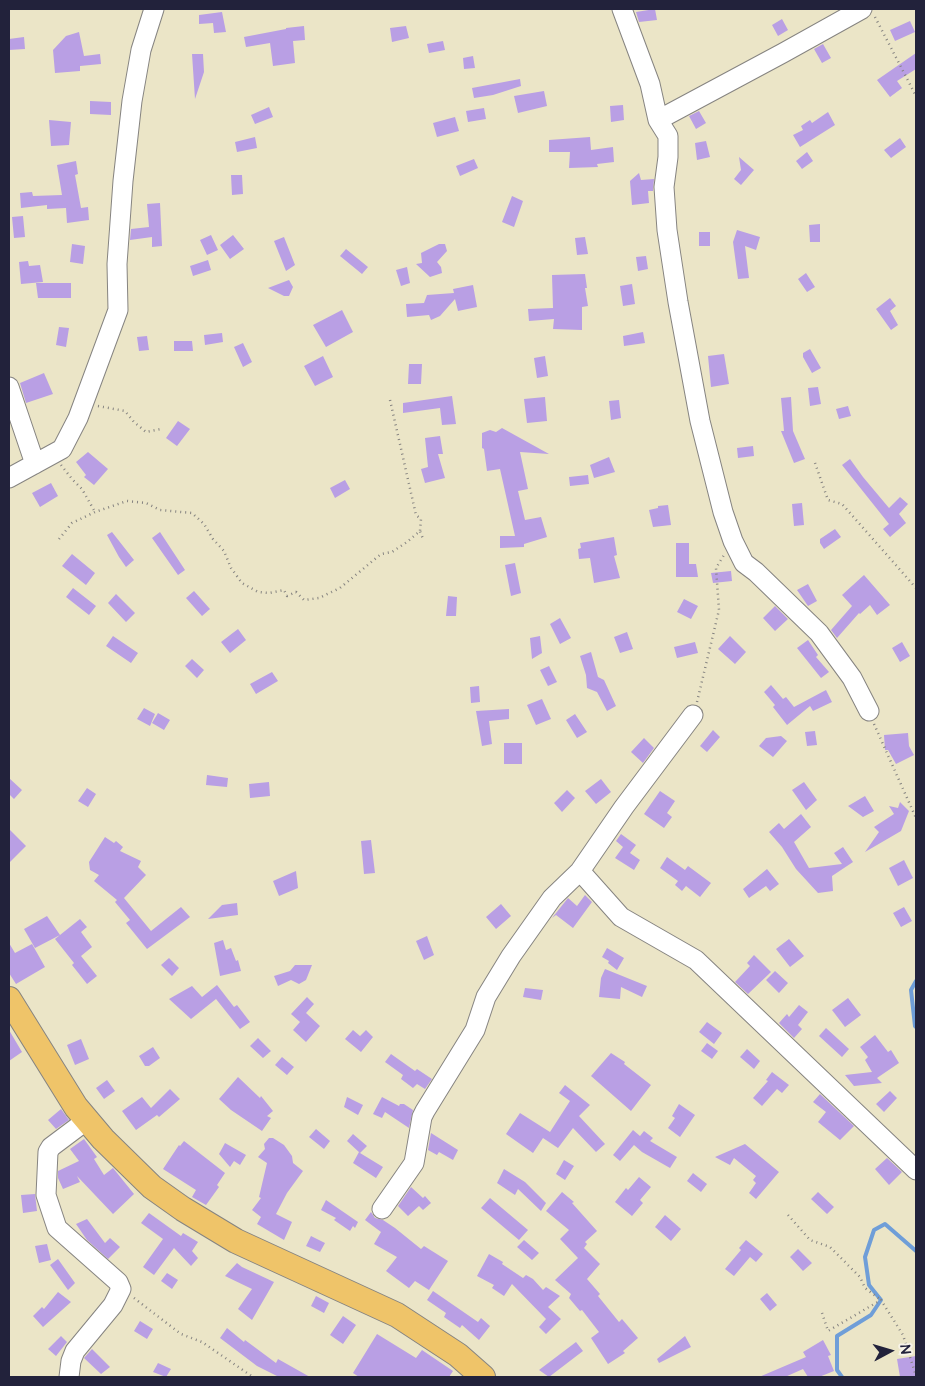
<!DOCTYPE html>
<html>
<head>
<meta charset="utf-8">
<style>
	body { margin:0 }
	#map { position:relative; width:925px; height:1386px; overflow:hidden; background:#ebe5c7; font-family:"Architects Daughter",sans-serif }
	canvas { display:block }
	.frame { position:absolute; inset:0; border:10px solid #22223b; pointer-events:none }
	.north { position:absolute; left:865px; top:1326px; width:50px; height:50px; -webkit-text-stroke:4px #f7f3e8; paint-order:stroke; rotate:84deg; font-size:14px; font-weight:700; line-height:20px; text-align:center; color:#22223b }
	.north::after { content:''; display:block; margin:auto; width:18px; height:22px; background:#22223b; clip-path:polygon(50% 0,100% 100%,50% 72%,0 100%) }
</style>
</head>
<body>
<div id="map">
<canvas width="925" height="1386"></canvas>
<div class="frame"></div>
<div class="north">N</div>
</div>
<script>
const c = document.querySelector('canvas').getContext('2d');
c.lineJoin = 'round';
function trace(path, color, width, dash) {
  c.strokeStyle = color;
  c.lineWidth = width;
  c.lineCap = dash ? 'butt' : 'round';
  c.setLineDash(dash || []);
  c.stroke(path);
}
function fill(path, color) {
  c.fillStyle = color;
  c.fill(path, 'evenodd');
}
trace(new Path2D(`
	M916,981L911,990L915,1026L916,1027
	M842,1377L837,1370V1336L871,1315L881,1300L869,1285L865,1257L874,1230L885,1224L916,1251`), '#6f9ed8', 4);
fill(new Path2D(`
	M655,9L657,20L639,22L636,12Z
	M222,12L226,32L214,33L213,23L199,24V15Z
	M782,19L788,30L778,36L772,25Z
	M910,21L915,32L895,41L890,30Z
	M304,26L305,40L293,41L295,63L273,66L270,43L246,47L244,37L286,29V28Z
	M406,26L409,38L392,42L390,28Z
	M79,32L84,56L100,54L101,64L80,66V71L55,73L53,50L66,36Z
	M24,37L25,49L9,50V39Z
	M443,41L445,50L429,53L427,44Z
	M823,44L831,58L822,63L814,49Z
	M916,53V69L897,81L902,88L890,97L877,80Z
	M192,54H203L204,72L195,99Z
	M473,56L475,68L464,69L463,58Z
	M520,79L521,86L493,95L474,98L472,88Z
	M544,91L547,106L518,113L514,96Z
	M90,101L111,102V115L90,114Z
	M623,105L624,120L611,122L610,106Z
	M269,107L273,117L255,124L251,115Z
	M484,108L486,119L468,122L466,111Z
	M699,111L706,123L696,129L689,116Z
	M828,112L835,125L800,147L793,135L803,130L801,126L810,120L812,123Z
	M455,117L459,131L437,137L433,123Z
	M49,120L71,122L69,145L51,146Z
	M255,137L257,148L237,152L235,142Z
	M590,137L591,150L613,147L614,162L597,164L598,167L569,168L570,152H549V140Z
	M900,138L906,147L891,158L884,150Z
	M706,141L710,157L697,160L695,143Z
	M807,152L813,161L802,169L796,161Z
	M739,157L754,170L741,185L734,179L741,170Z
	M474,159L478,168L460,176L456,166Z
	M76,161L78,174L75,175L81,208L88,207L89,220L67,223L66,208L47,209V205L21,208L20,193L32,192L33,196L62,195L57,165Z
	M639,173L641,180L654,179L653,191H648L649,203L632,205L630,181Z
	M231,175H242L243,194L232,195Z
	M512,196L523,201L514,227L502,222Z
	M160,203L162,246L152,247V237L130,240L131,229L149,227L147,204Z
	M23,216L25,237L14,238L12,217Z
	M820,224V242H810L809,225Z
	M737,230L760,237L756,250L745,246L749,278L738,279L733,242Z
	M699,232H710V246H699Z
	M211,235L218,250L207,255L200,240Z
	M233,235L244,249L230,259L220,245Z
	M284,237L295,265L286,271L274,241Z
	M585,237L588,254L577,255L575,238Z
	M72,244L85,246L83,264L70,262Z
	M439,244H445L447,251L437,262L441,267L442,273L430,277L416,264L422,263L421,253Z
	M346,249L368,267L362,274L340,256Z
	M646,256L648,269L638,271L636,257Z
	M208,260L211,270L193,276L190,266Z
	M28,261L29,266L40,265L43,282L21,284L19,262Z
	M407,267L410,283L401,286L396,270Z
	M806,273L815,287L807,292L798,279Z
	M585,274L587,288H585L588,306L582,307V330L553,329L554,319L529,321L528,309L553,308L552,275Z
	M289,280L293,287L289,296H284L268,288Z
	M36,283H71V298H38Z
	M632,284L635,304L623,306L620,286Z
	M473,285L477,307L458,311L455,299L440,316L431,320L429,315L407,317L406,304L424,303L427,295L454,293L453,289Z
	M890,298L896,306L890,311L898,325L891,330L876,309Z
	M342,310L353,332L326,347L313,325Z
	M59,327L69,328L66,347L56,345Z
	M643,332L645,343L624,346L623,336Z
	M222,333L223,342L205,345L204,335Z
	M147,336L149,350L139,351L137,337Z
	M174,341H192L193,351H174Z
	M243,343L252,362L243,367L234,347Z
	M810,349L821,368L812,373L803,357V353Z
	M724,354L729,384L711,387L708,356Z
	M323,356L333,377L315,386L304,366Z
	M545,356L548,376L537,378L534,358Z
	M409,364H422L421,384H408Z
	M44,373L53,394L26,403L20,383Z
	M818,387L821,404L810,406L808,388Z
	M452,396L456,424L442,425L440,408L403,413V403Z
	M545,397L547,421L527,423L524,399Z
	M791,397L793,431L805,459L794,463L781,431H784L781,398Z
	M619,400L621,418L611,420L609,401Z
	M848,406L851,416L839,419L836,409Z
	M178,421L190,429L177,446L166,438Z
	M502,428L549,454L520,452L528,489L518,491L525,520L541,517L547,537L524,544V547L500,548V536H515L500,469L487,471L484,449L482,448V433L490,430L496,432Z
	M440,436L443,454H438L445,478L425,483L421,469L428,467L425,438Z
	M753,446L754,456L738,458L737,448Z
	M88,452L108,469L94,485L84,477L86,475L76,462Z
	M609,457L615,472L594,478L590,465Z
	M850,459L863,477L889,508L900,497L908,504L899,514L906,523L890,537L883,529L889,524L842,465Z
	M588,475L589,484L570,486L569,477Z
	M345,480L350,489L335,498L330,488Z
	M51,483L58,496L40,507L32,493Z
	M802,503L804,525L794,526L792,504Z
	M668,505L671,525L653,527L649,510L658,508V506Z
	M835,529L841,537L824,549L820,543V539Z
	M112,532L134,560L126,567L119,557L107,535Z
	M160,532L185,570L178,575L152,538Z
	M614,537L617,555L614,556L620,578L594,583L590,558L579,559L578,549L581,548L580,543Z
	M676,543H689V564H696L698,577H676Z
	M72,554L95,573L86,585L62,566Z
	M515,563L521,593L511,596L505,565Z
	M731,571L732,581L713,583L711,573Z
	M864,575L890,605L877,615L870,605L860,614L859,613L837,638L831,630L852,606L842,595Z
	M808,584L817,601L808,606L797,590Z
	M73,588L96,606L89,615L66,597Z
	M194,591L210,609L202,616L186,598Z
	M116,594L135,613L126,622L108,603Z
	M448,596L457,597L456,616H446Z
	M684,599L698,606L691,619L677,612Z
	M775,606L788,619L775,631L763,618Z
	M560,618L571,638L560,644L550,624Z
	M238,629L246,640L230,653L221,642Z
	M627,632L633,649L620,653L614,637Z
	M113,636L138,653L131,663L106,646Z
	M540,636L542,653L532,659L530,638Z
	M730,636L746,652L735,664L718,649Z
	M808,640L818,655L816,657L829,672L821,678L797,648Z
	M695,642L698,653L677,658L674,647Z
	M902,642L910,656L900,662L892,648Z
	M591,652L598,677L604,680L616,706L607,711L597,692L587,688L586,675L580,656Z
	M192,659L204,670L197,678L185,666Z
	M549,666L557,682L548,686L540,670Z
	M272,672L278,681L256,694L250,684Z
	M771,685L783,699L786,697L794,707L826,690L832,702L813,711L810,706L787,725L773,707L775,705L764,692Z
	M479,686L480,702L471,703L470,687Z
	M542,699L551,719L536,725L527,705Z
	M144,708L155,714L150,726L137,719Z
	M509,709V719L489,721L492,744L482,746L476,711Z
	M158,713L170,720L164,730L152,723Z
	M575,714L587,732L577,738L566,720Z
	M713,730L720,737L707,752L700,746Z
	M815,731L817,745L807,746L805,732Z
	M908,733L909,746L914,755L896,764L888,750H885L884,735Z
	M781,736L787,741L773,757L759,746L766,738Z
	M644,738L654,748L643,763L631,752Z
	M504,743H522V764H504Z
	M207,775L228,778L227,787L206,785Z
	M9,778L22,790L14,799L9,794Z
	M601,779L611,792L596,804L585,791Z
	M269,782L270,796L250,798L249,784Z
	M804,782L817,800L806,810L792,790Z
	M87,788L96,794L88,807L78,801Z
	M567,790L575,798L562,812L554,803Z
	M660,791L675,801L667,813L672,817L664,828L644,814Z
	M865,796L874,811L863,817L848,806Z
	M900,802L909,811L901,831L865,852L879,832L874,827L894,814L889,806L898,808Z
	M801,814L811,827L794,842L809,868L842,864L834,853L843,847L853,862L832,876L833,891L818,893L796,869L782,847L769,832L779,823L784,829Z
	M9,829L26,846L9,863Z
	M621,834L636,845L630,853L640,860L634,870L615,858L623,847L616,841Z
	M105,837L114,843L116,841L123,847L120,851L141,861L138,867L146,875L124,898L151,931L181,907L190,917L147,949L126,923L130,920L115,902L117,900L94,881L99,875L90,870L89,862Z
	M371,840L375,873L364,874L361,841Z
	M667,857L685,870L688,866L711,883L700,897L686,886L682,891L675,885L678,881L660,868Z
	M904,860L913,878L898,886L889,868Z
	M767,869L779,884L770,891L766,886L749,898L743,889Z
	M296,871L298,888L279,896L273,881Z
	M585,895L592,902L573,928L556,915L552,918L568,898L577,906Z
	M237,903L238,915L208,919L222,905Z
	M501,904L511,916L496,929L486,917Z
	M904,907L912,921L901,927L893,913Z
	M47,916L60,935L35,948L24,929Z
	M80,919L87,927L81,932L92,947L81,956L97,976L87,984L72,965L74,963L55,939Z
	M427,936L434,955L424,960L416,941Z
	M789,939L804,956L790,967L776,949Z
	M223,940L226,950L231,948L236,961L238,960L241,971L220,976L214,943Z
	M9,943L15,953L32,944L45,967L16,984L9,973Z
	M607,948L624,958L617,970L608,963L609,961L602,957Z
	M754,955L771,972L748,994L735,982L750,966L747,963Z
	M169,958L179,968L172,976L161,965Z
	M295,965H312L306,980L299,984L291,980L278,986L274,976L290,971Z
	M605,969L647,986L642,997L621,987L620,999L599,997L601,978Z
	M775,971L788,983L779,993L766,980Z
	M217,985L234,1007L237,1005L250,1022L240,1029L216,999L191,1019L169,999L192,986L202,997Z
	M525,988L543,990L541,1000L523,997Z
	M307,997L314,1004L306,1013L320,1026L306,1042L293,1030L300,1022L291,1014Z
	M848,998L861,1015L845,1027L832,1010Z
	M799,1005L808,1012L798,1025L802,1029L794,1038L779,1023L787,1014L789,1017Z
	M707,1022L722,1033L714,1044L699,1032Z
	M826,1028L849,1049L842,1057L819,1036Z
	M9,1030L22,1052L9,1061Z
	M353,1030L360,1036L366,1030L373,1037L361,1052L345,1039Z
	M875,1035L888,1052L891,1050L899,1063L877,1078L882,1083L854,1086L845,1075L872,1072L865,1060L868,1057L860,1047Z
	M258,1038L271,1051L263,1058L250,1046Z
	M81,1039L89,1059L75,1065L67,1045Z
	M707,1043L718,1051L712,1059L701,1051Z
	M153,1047L160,1058L149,1066H145L139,1056Z
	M747,1049L760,1061L754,1069L740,1057Z
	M611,1053L625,1062L624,1064L651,1085L631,1111L591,1076Z
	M391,1054L415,1071L417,1069L432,1079L425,1089L417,1084L413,1088L401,1079L403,1075L385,1062Z
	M282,1057L294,1067L287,1075L275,1065Z
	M772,1072L789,1085L782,1093L777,1089L762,1106L753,1098L768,1081L766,1080Z
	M238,1077L260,1098L261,1096L273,1111L267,1116L271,1118L262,1131L231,1110L219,1099Z
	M107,1080L115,1091L104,1099L96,1088Z
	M565,1085L590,1105L579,1116L605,1144L596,1152L573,1128L558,1148L543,1138L533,1153L506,1134L520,1113L550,1132L570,1101L559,1093Z
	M170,1089L180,1099L159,1117L157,1115L136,1130L122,1111L142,1097L151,1108Z
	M890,1091L897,1098L884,1112L876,1104Z
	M820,1094L854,1126L840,1140L818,1122L826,1112L813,1102Z
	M347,1097L363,1105L358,1115L344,1107Z
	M382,1097L399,1106L400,1104H404L413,1110L409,1128L385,1112L382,1118L373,1114Z
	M679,1104L695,1115L680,1137L668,1128L675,1118L672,1116Z
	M61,1109L69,1120L56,1129L48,1120Z
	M316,1129L330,1141L324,1149L309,1137Z
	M633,1130L640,1136L644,1131L653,1138L650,1141L677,1157L670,1168L642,1152L634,1145L620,1161L613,1155Z
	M431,1133L458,1150L453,1160L439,1152L437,1155L428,1150Z
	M353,1134L367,1146L360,1153L383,1167L376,1178L353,1163L359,1152L360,1153L347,1141Z
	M269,1138H273L284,1145L292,1156L293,1163L303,1171L287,1193L276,1214L292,1222L284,1240L257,1224L261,1217L252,1210L261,1198L259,1197L267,1163L258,1157L265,1149L264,1144Z
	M84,1139L97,1157L94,1159L104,1175L113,1168L134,1194L113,1214L77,1176L80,1182L63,1189L58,1178V1171L79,1161L70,1149Z
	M184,1141L225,1173L217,1185L219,1187L206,1205L192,1197L196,1190L163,1169L179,1145L180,1146Z
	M225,1143L246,1155L240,1165L234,1161L230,1167L219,1154Z
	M745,1144L779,1172L756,1199L749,1193L756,1183L753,1180L756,1176L734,1158L730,1165L715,1157Z
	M887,1158L902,1172L889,1185L875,1169Z
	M564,1160L574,1166L565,1180L556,1174Z
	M504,1169L525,1182L546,1203L541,1211L518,1189L515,1195L497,1183Z
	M693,1173L707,1184L701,1192L687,1181Z
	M639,1177L651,1187L640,1200L643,1203L632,1216L615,1202L626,1188L628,1190Z
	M411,1187L423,1198L425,1196L431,1203L423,1210L419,1206L408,1216L398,1206Z
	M562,1192L574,1202L572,1203L597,1231L585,1242L587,1244L584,1248L600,1264L587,1279L600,1294L598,1296L619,1322L622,1319L638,1338L623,1351L625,1353L608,1364L591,1338L599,1332L582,1310L580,1311L569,1298L571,1294L555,1280L578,1258L560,1239L569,1230L546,1211Z
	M818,1192L834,1207L827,1214L811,1199Z
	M35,1194L37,1211L23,1213L21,1195Z
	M490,1198L528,1230L519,1240L481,1208Z
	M326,1200L358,1222L355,1228L353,1226L350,1231L334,1220L336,1218L321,1210Z
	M371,1212L375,1218L383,1220L395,1228L421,1249L424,1246L448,1261L429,1290L415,1281L409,1288L386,1271L397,1257L374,1244L381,1232L365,1220Z
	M149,1213L181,1236L183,1233L198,1242L192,1251L198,1258L191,1266L174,1248L154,1275L143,1267L163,1239L141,1223Z
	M665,1215L681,1229L671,1241L655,1227Z
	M87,1219L105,1243L110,1238L120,1247L108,1259L87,1240L76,1224Z
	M311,1236L325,1243L320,1252L306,1246Z
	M524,1240L539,1253L532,1260L517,1247Z
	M746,1240L763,1254L756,1262L750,1257L734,1276L725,1269L741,1250L739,1248Z
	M47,1244L51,1260L39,1263L35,1246Z
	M798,1249L812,1263L803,1271L790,1257Z
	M489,1254L503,1262L502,1264L523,1278L526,1275L533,1279L543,1290L546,1287L560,1296L548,1307L561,1319L546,1334L539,1327L546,1319L512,1284L504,1296L492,1288L494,1285L477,1276Z
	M58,1259L75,1283L68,1290L50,1265Z
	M237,1263L242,1267L274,1282L252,1320L238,1309L252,1289L225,1276Z
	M167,1273L178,1280L172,1289L161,1281Z
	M433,1291L478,1322L481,1318L490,1326L479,1340L462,1325L460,1328L444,1317L446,1313L427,1300Z
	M58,1292L71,1302L43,1327L33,1316L42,1307L44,1309Z
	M767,1293L777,1305L770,1311L760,1299Z
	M316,1296L329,1303L324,1313L311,1306Z
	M343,1316L356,1325L343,1344L330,1335Z
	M140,1321L153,1329L147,1339L134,1331Z
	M227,1328L244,1342L245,1340L276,1363L278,1359L310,1377H279L257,1366L220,1338Z
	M377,1334L416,1358L422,1350L453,1371L449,1377H359L353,1373Z
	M61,1336L67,1342L56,1356L48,1349Z
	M685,1336L691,1347L659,1363L657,1359Z
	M823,1340L831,1355L828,1356L834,1371L819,1377H808L803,1369L785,1377H759L806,1357L803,1352Z
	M576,1342L583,1351L549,1377L539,1370Z
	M92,1349L110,1367L101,1374L84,1358Z
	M916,1356V1377H900L897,1359Z
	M158,1363L171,1369L166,1377L153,1372Z`), '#b99fe4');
const minor = new Path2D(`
	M622,9L650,84L658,120L668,136V157L664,187L667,230L678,302L700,421L723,512L733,541L744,563L756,572L819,633L852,678L869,711
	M658,120L783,53L862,9
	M9,387L35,464
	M9,478L62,449L78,418L118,310L117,264L123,181L132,101L141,50L154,9
	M580,871L621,917L696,960L916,1170
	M382,1209L414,1163L422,1117L425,1111L475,1030L486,997L511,956L552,898L580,871L624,807L693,715
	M69,1377L71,1361L75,1351L113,1305L121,1289L118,1282L57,1228L46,1195L48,1152L51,1147L87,1120`);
const major = new Path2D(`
	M9,999L76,1107L103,1139L152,1187L183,1209L236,1241L397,1315L458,1355L483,1377`);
trace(minor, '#868481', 21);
trace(major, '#868481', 26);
trace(new Path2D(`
	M875,17L916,96
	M390,400L416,515L421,519L420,531
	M98,406L125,411L134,422L146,432L161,429
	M815,463L828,500L842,504L916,588
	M61,465L72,479L82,489L95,512
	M59,539L72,523L95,512L127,501L146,503L160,510L192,513L204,524L213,539L224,551L231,568L242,583L258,592L269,593L284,590L287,596L296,592L304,600L319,598L340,588L381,554L392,552L407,542L420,531L423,539
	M697,702L719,610L716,568L724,555
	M874,724L916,818
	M788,1215L810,1240L830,1247L860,1277L865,1288L881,1300
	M134,1298L181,1334L202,1342L253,1377
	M822,1313L828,1331L881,1300L903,1335L916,1376`), '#868481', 2.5, [1, 4]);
trace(minor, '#fff', 19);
trace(major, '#efc469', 24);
</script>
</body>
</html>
